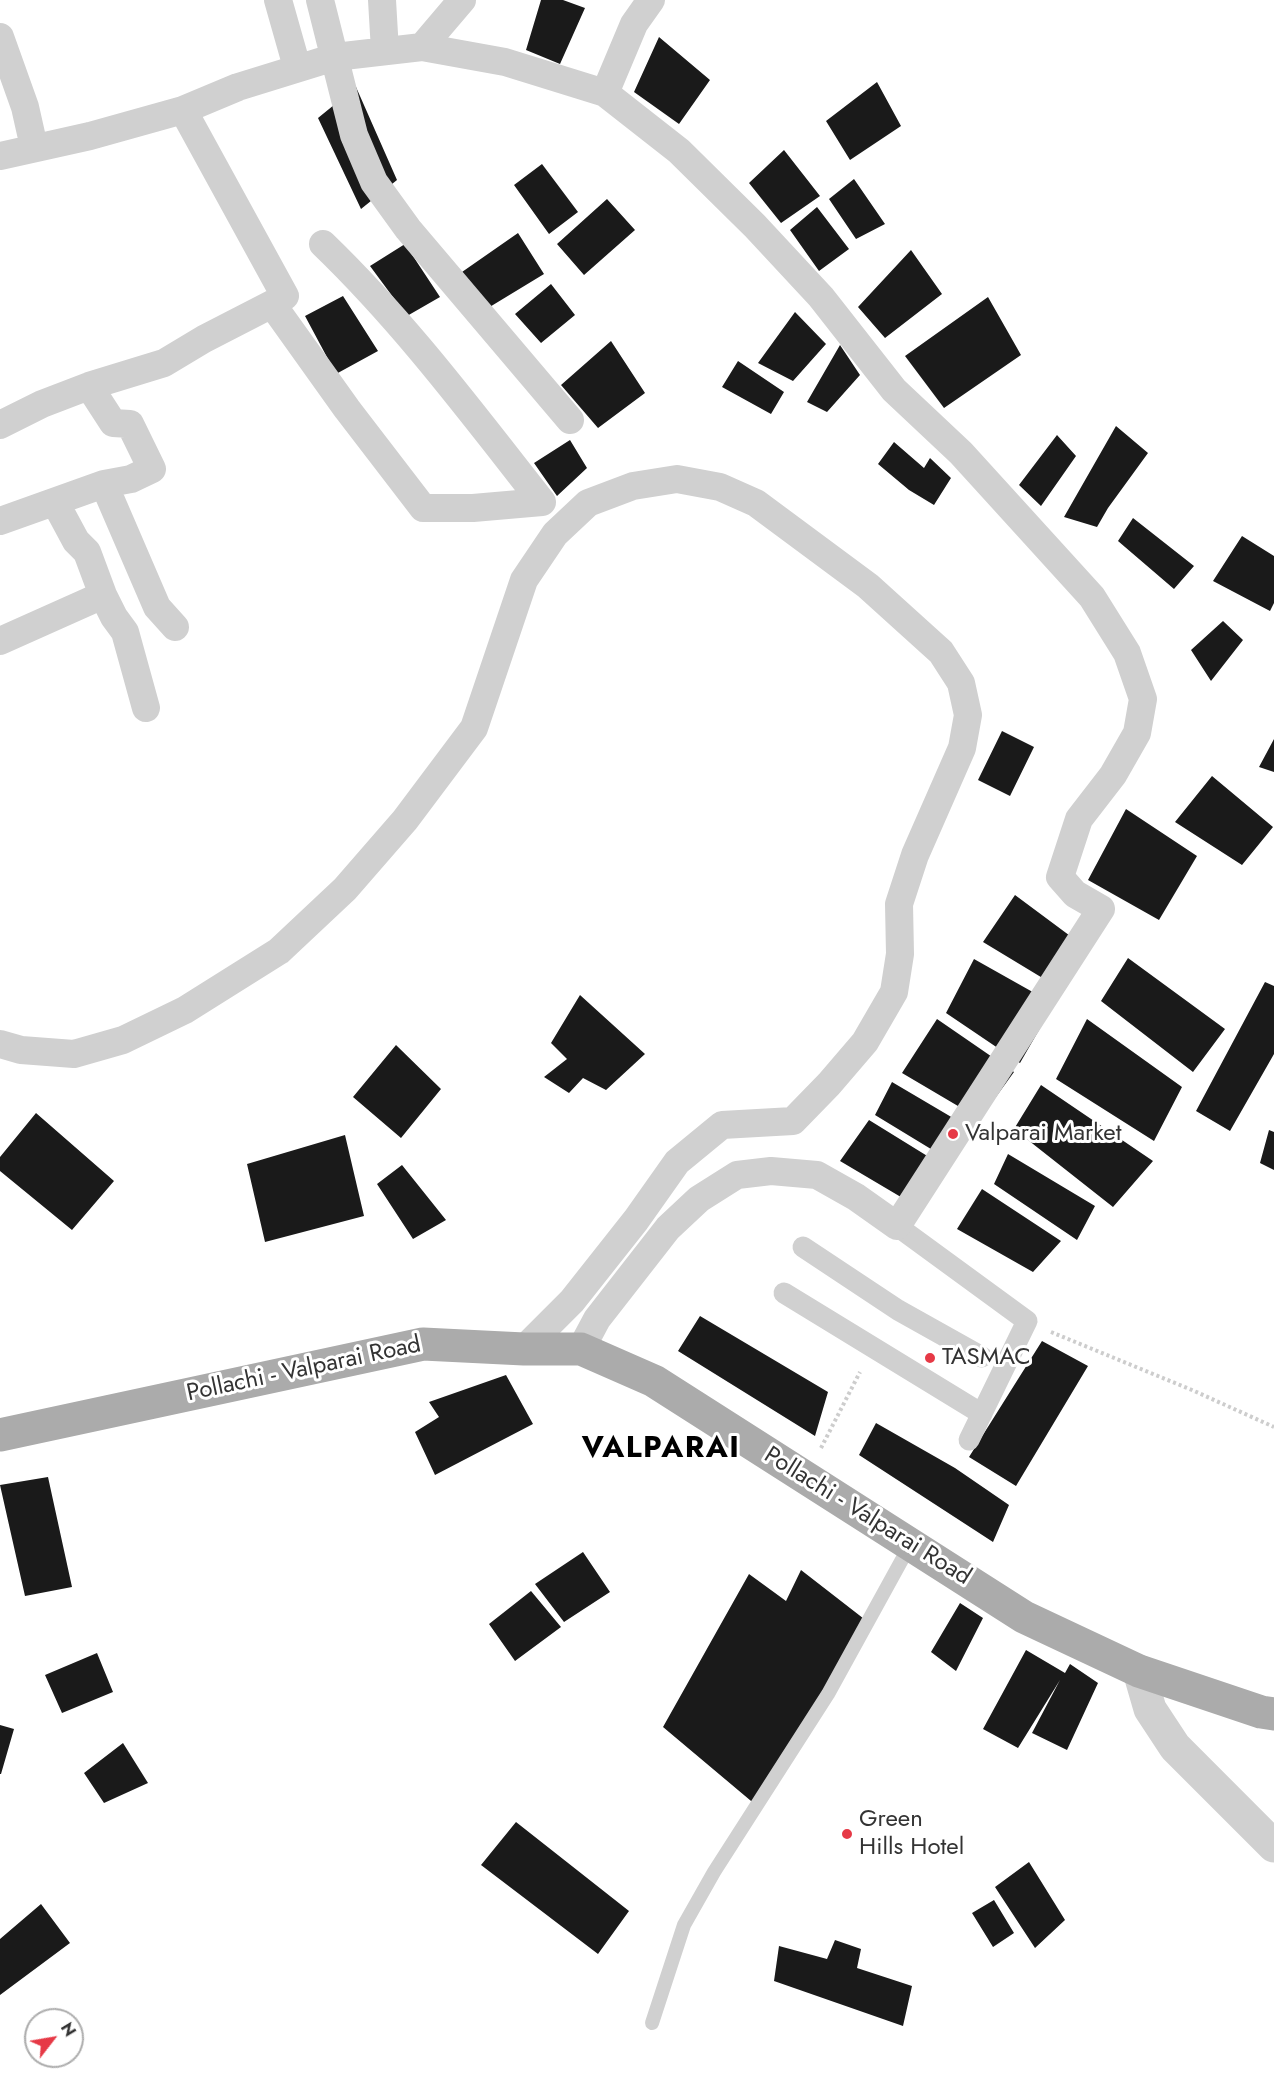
<!DOCTYPE html>
<html>
<head>
<meta charset="utf-8">
<style>
	body { margin:0 }
	#map { position:relative; width:1274px; height:2092px; overflow:hidden; background:#fff; font-family:Jost,sans-serif }
	canvas { display:block }
	.north { position:absolute; left:24px; top:2008px; width:60px; height:60px; box-sizing:border-box; background:#fff; border:2px solid #adadad; border-radius:50%; rotate:59deg; font-size:16px; font-weight:700; line-height:24px; text-align:center; color:#333 }
	.north::after { content:''; display:block; margin:auto; width:21px; height:27px; background:#e63946; clip-path:polygon(50% 0,100% 100%,50% 72%,0 100%) }
</style>
</head>
<body>
<div id="map">
<canvas width="1274" height="2092"></canvas>
<div class="north">N</div>
</div>
<script>
const c = document.querySelector('canvas').getContext('2d');
c.lineJoin = 'round';
function fill(path, color) {
  c.fillStyle = color;
  c.fill(path, 'evenodd');
}
function trace(path, color, width, dash) {
  c.strokeStyle = color;
  c.lineWidth = width;
  c.lineCap = dash ? 'butt' : 'round';
  c.setLineDash(dash || []);
  c.stroke(path);
}
function write(font, color, halo, rows, align = 'center') {
  c.font = font + ' Jost,sans-serif';
  c.lineWidth = 6;
  c.setLineDash([]);
  c.textBaseline = 'middle';
  c.strokeStyle = halo;
  c.fillStyle = color;
  for (const [text, x, y, turn = 0] of rows) {
    c.save();
    c.translate(x, y);
    c.rotate((+turn || 0) * Math.PI / 180);
    c.textAlign = isNaN(turn) ? turn : align;
    if (halo) c.strokeText(text, 0, 0);
    c.fillText(text, 0, 0);
    c.restore();
  }
}
fill(new Path2D(`
	M541,0H563L585,8L560,64L526,50Z
	M659,37L710,80L679,124L634,92Z
	M877,82L901,126L850,160L826,121Z
	M356,87L397,180L361,209L318,118Z
	M784,150L820,196L781,223L749,183Z
	M542,164L578,212L549,234L514,185Z
	M854,179L885,224L856,239L829,199Z
	M607,199L635,230L584,275L557,244Z
	M817,207L849,249L819,271L790,230Z
	M518,233L544,274L488,308L462,272Z
	M405,244L440,297L407,316L370,266Z
	M911,250L942,294L885,338L858,307Z
	M551,284L575,315L541,343L515,314Z
	M343,296L378,351L336,374L305,316Z
	M988,297L1021,355L944,408L905,356Z
	M795,312L826,344L793,381L758,363Z
	M611,341L645,393L598,428L561,385Z
	M840,345L860,375L827,412L807,402Z
	M738,361L784,392L771,414L722,387Z
	M1116,426L1148,453L1108,508L1097,527L1064,517Z
	M1057,435L1076,456L1041,506L1019,485Z
	M570,440L587,468L557,496L534,463Z
	M894,442L924,468L930,458L951,478L934,505L909,490L878,464Z
	M1133,518L1194,566L1174,589L1118,541Z
	M1242,536L1274,556V603L1270,611L1213,581Z
	M1223,621L1243,640L1211,681L1191,650Z
	M1002,731L1034,747L1010,796L978,780Z
	M1274,739V772L1259,767Z
	M1212,776L1273,827L1242,865L1175,822Z
	M1126,809L1197,856L1159,920L1088,880Z
	M1015,895L1089,950L1064,991L983,942Z
	M1128,958L1225,1029L1193,1072L1101,1001Z
	M974,959L1054,1004L1020,1063L946,1013Z
	M1265,982L1274,986V1054L1230,1131L1196,1111Z
	M580,995L645,1054L606,1090L583,1078L569,1093L544,1077L567,1059L551,1043Z
	M937,1019L1014,1072L980,1119L902,1073Z
	M1087,1019L1182,1087L1154,1141L1056,1079Z
	M396,1045L441,1089L401,1138L353,1097Z
	M892,1082L970,1128L949,1160L875,1115Z
	M1041,1085L1153,1161L1113,1207L1014,1129Z
	M36,1113L114,1181L72,1230L0,1171V1157Z
	M869,1120L937,1162L911,1203L840,1161Z
	M1269,1130L1274,1132V1170L1260,1163Z
	M345,1135L364,1216L265,1242L247,1164Z
	M1008,1154L1095,1206L1077,1240L994,1184Z
	M402,1165L446,1220L413,1239L377,1184Z
	M982,1189L1061,1241L1033,1272L957,1229Z
	M700,1316L828,1392L815,1436L678,1351Z
	M1042,1341L1088,1366L1016,1486L969,1457Z
	M506,1375L533,1424L435,1475L415,1432L439,1417L429,1402Z
	M876,1423L955,1468L1009,1505L993,1542L859,1455Z
	M48,1477L72,1587L25,1596L0,1485Z
	M583,1552L610,1592L564,1622L535,1584Z
	M801,1570L868,1622L757,1806L663,1727L749,1574L786,1601Z
	M531,1591L561,1627L515,1661L489,1624Z
	M960,1603L983,1618L956,1671L931,1652Z
	M1026,1650L1065,1673L1070,1664L1098,1683L1067,1750L1032,1733L1060,1680L1018,1748L983,1729Z
	M97,1653L113,1692L62,1713L45,1675Z
	M0,1725L14,1729L1,1774H0Z
	M123,1743L148,1783L104,1803L84,1773Z
	M516,1822L629,1911L598,1954L481,1865Z
	M1029,1862L1065,1920L1035,1948L995,1887Z
	M994,1900L1014,1933L993,1947L972,1913Z
	M41,1904L70,1943L0,1995V1939Z
	M835,1940L861,1949L857,1968L912,1986L903,2026L774,1981L779,1946L827,1959Z`), '#1a1a1a');
trace(new Path2D(`
	M1051,1332L1192,1390L1274,1427
	M821,1448L860,1372`), '#cdcdcd', 4, [3, 3]);
trace(new Path2D(`
	M652,2023L684,1925L714,1872L828,1694L910,1545`), '#d0d0d0', 14);
trace(new Path2D(`
	M897,1226L1027,1321L969,1440L1027,1321
	M803,1247L898,1310L982,1357
	M784,1293L982,1414`), '#d0d0d0', 21);
trace(new Path2D(`
	M278,0L297,67
	M320,0L354,135L374,182L408,229L570,420
	M382,0L385,51
	M0,37L25,107L34,147
	M422,47L462,0
	M605,93L634,24L651,0
	M183,110L285,296L272,304L347,409L423,508H473L542,502C472,413 404,322 323,244
	M0,156L90,136L183,110L238,87L335,57L422,47L505,62L605,93L679,151L755,226L821,297L894,390L961,453L1092,597L1127,653L1143,699L1137,733L1113,775L1079,819L1060,877L1075,894L1101,909L897,1226L856,1197L817,1175L771,1171L737,1175L699,1199L668,1228L597,1319L581,1349
	M0,425L42,404L89,386L164,363L204,339L272,304
	M104,484L157,607L175,627
	M55,502L76,541L87,552L103,595L114,617L125,632L146,708
	M0,521L104,484L131,479L152,469L130,424L113,423L89,386
	M0,641L103,595
	M0,1044L21,1050L74,1054L123,1040L185,1010L279,951L345,889L405,820L474,728L524,580L555,534L588,503L633,486L677,479L720,487L756,503L868,586L941,652L961,683L968,715L962,748L915,855L899,904L900,954L894,992L865,1042L829,1084L793,1121L722,1125L677,1162L636,1220L572,1301L524,1349`), '#d0d0d0', 28);
trace(new Path2D(`
	M1139,1671L1150,1709L1175,1747L1274,1846`), '#d0d0d0', 33);
trace(new Path2D(`
	M0,1435L423,1344L524,1349H581L654,1381L1024,1617L1139,1671L1261,1712L1274,1714`), '#ababab', 33);
for (const [x, y, r, color] of [
	[953,1134,6,"#e63946"],
	[930,1358,6,"#e63946"],
	[847,1834,6,"#e63946"]
]) {
  const dot = new Path2D();
  dot.arc(x, y, r, 0, 2 * Math.PI);
  c.fillStyle = color;
  c.fill(dot);
  trace(dot, '#fff', 2);
}
write('24px', '#333', '#fff', [
	["Valparai Market",965,1134],
	["TASMAC",942,1358],
	["Green",859,1820],
	["Hills Hotel",859,1848]
], 'left');
write('24px', '#333', '#fff', [
	["Pollachi - Valparai Road",304,1370,-12],
	["Pollachi - Valparai Road",867,1517,32]
]);
c.letterSpacing = '1.5px';
write('bold 30px', '#000', '#fff', [
	["VALPARAI",661,1450]
]);
c.letterSpacing = '0px';
</script>
</body>
</html>
